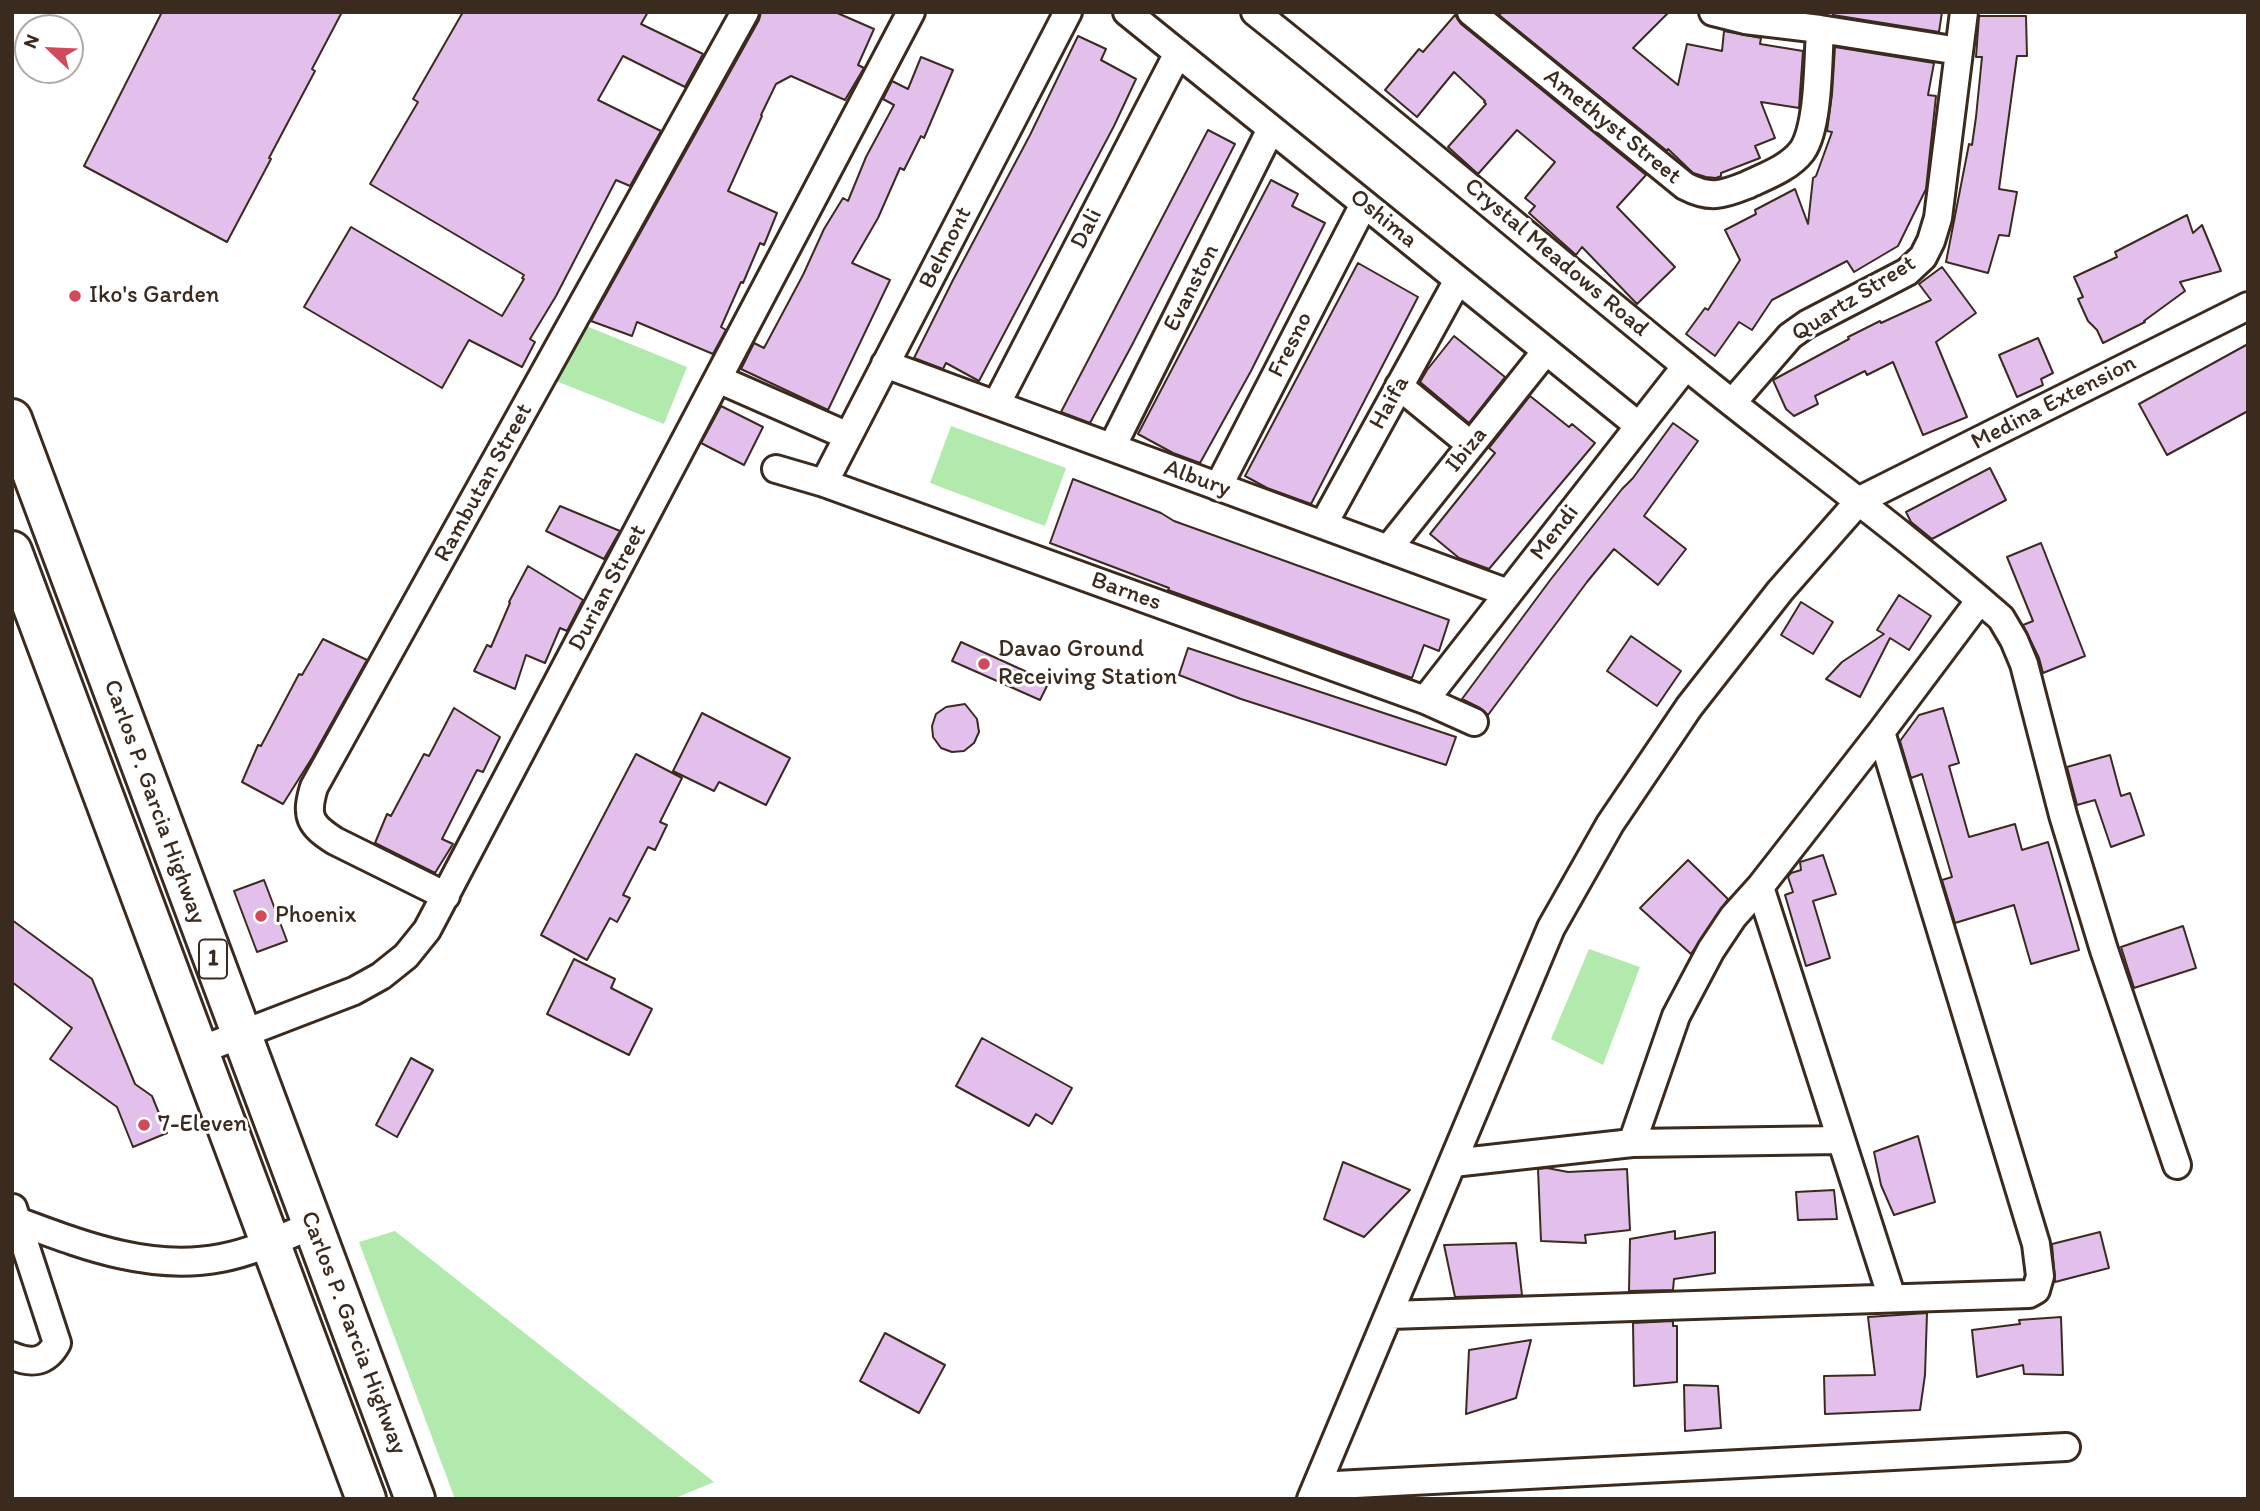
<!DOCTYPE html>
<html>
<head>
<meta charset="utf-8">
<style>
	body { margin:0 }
	#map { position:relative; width:2260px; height:1511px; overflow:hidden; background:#fff; font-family:Itim,sans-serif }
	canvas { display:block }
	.frame { position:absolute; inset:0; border:14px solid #3b2a1e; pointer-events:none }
	.north { position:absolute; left:14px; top:14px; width:70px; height:70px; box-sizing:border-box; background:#fff; border:2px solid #b1aaa5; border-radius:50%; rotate:293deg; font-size:19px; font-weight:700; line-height:28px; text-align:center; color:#3b2a1e }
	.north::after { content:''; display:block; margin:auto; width:24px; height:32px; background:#d1495b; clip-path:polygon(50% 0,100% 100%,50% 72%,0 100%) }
</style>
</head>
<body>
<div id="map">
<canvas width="2260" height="1511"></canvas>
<div class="frame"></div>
<div class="north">N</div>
</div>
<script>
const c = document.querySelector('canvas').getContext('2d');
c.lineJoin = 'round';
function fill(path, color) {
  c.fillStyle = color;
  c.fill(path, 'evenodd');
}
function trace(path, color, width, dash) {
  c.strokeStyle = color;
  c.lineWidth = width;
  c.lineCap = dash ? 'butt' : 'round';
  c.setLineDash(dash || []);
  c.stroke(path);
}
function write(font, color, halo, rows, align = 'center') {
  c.font = font + ' Itim,sans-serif';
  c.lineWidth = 6;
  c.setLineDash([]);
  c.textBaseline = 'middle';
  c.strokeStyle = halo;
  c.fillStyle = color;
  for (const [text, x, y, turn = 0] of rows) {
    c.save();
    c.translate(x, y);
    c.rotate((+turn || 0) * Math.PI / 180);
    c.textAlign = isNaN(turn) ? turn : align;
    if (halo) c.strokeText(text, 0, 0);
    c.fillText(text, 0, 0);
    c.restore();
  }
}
fill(new Path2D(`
	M579,323L687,367L664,424L556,381Z
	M951,426L1066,468L1045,526L930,483Z
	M1589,949L1640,967L1603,1065L1551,1039Z
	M395,1231L714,1482L673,1499H455L359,1242Z`), '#b2eaae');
const building = new Path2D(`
	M162,12H342L312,69L315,71L269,158L271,159L227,242L84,166Z
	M463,12H648L641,24L703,54L685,87L623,56L598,100L661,131L630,186L616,180L556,296L530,339L535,342L522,367L469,340L442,388L304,307L351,227L502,316L524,279L522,278L524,275L370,184L418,102L413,99Z
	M761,12H835L874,29L858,65L864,68L845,100L791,76L776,84L761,115L762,116L728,191L777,213L764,245L760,243L743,283L741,282L721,327L726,330L713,354L637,322L632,336L591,321L759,20Z
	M1502,12H1669L1633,48L1678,85L1687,44L1722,51L1724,31L1761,38L1760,44L1803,51L1799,108L1761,102L1775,138L1755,146L1760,158L1721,173V176L1716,178L1706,177L1693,173L1668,149L1667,151L1499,15Z
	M1833,12H1942L1939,32L1833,15Z
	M1455,15L1461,24L1646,175L1617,207L1675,267L1637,304L1582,247L1576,255L1529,213L1535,206L1525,198L1555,162L1517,130L1478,174L1448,147L1486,104L1484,102L1485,101L1454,72L1417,117L1385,90L1419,49L1423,52Z
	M1979,16H2026L2027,56H2017L1999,189L2017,192L2009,236L1999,235L1988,273L1946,262L1969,144L1972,145L1976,117L1982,57H1976Z
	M1078,36L1106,49L1101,60L1136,79L1114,126L979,381L946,363L943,369L914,358L953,280L1030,135Z
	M1835,47L1934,63L1928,95L1936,96L1926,189L1898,246L1854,272L1847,261L1772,300L1752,330L1739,322L1715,356L1686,334L1705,308L1708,310L1740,260L1725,230L1756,214L1755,210L1795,189L1808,224L1813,178L1816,176L1832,132L1827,131L1832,94Z
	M921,57L953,70L924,138L921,136L904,170L900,168L878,218L852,263L890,280L828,410L741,369L754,343L764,348L803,275L824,229L843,198L848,201L866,157L894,105L883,99L892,81L908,89Z
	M1208,130L1235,144L1132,345L1090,423L1061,412Z
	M1271,180L1298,194L1292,206L1325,223L1251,371L1200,463L1173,453L1138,434Z
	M2187,215L2193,233L2202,225L2221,271L2180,282L2185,291L2144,321L2145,322L2103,343L2097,330L2088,321L2078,299L2083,297L2074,277L2117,257L2115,252Z
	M1358,263L1418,297L1311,504L1267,488L1245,476Z
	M1942,267L1976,313L1936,342L1967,417L1923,435L1893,362L1867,375L1865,371L1815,396L1818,404L1794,416L1786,409L1773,380L1849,339L1848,337L1880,321L1881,323L1931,300L1919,284Z
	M1454,336L1505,377L1469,423L1420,382L1427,370Z
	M2038,338L2053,373L2041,379L2043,385L2017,397L1999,355Z
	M2248,344V411L2167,455L2139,404Z
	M1530,396L1569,427L1572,424L1595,443L1489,569L1459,558L1430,534L1495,453L1489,448Z
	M721,406L763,427L744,465L701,443Z
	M1673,423L1698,441L1644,516L1686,549L1658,585L1614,549L1587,582L1488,715L1480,708L1462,699L1551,579L1622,489L1633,478Z
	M1990,468L2006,500L1932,539L1911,522L1906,512Z
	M1073,479L1161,513L1174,521L1449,620L1439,651L1424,645L1412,678L1168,590L1169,588L1050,543Z
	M560,506L620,531L604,559L546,531Z
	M2041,543L2085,656L2043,673L2039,658L2023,625L2033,621L2007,557Z
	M528,566L583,600L567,631L560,628L545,663L526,655L515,689L474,671L487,645L491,647L510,603L509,602Z
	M1899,595L1931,616L1909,650L1890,638L1860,697L1826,679L1842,662L1884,634L1877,630Z
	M1801,602L1833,622L1813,654L1781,635Z
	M1631,636L1681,671L1657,706L1607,671Z
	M323,639L367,660L312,758L283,804L242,782L258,745L261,746L299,674L302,675Z
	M961,642L1049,682L1040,700L952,661Z
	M1188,648L1456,737L1446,765L1241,699L1179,675Z
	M965,704L977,719L979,732L974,743L964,751L952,752L941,748L933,737L932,726L936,714L946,707Z
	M454,708L500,737L483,772L477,770L442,839L453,844L435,873L375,843L387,814L391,816L424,754L429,756Z
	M1943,708L1959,763L1949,766L1969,837L2015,824L2022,850L2048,842L2079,950L2031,964L2014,905L1955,923L1942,880L1952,877L1922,774L1911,778L1900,741L1919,715Z
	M702,713L790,758L766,805L719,782L714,791L673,771Z
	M636,754L682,778L660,822L667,825L655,850L648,847L623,895L630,898L617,922L610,918L587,960L541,935Z
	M2110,755L2121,796L2130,793L2144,835L2111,847L2095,800L2077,805L2067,767Z
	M1823,855L1836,894L1813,901L1830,958L1806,966L1785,895L1793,892L1788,877L1791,873L1801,870L1800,862Z
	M1688,860L1728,899L1691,954L1640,908Z
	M264,880L287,941L257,952L234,891Z
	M12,920L92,979L135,1084L152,1096L167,1133L133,1147L117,1107L50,1059L72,1028L12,982Z
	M2183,926L2196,968L2134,988L2121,947Z
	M574,959L615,979L611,988L652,1009L629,1055L547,1014Z
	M982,1038L1072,1088L1052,1124L1036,1114L1029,1126L956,1086Z
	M411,1058L433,1070L397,1137L376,1125Z
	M1918,1136L1935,1202L1894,1215L1881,1185L1874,1152Z
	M1343,1162L1410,1190L1364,1237L1324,1219Z
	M1547,1168L1568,1172L1627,1169L1630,1230L1585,1235L1586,1243L1541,1241L1538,1169Z
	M1834,1190L1837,1219L1798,1220L1796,1192Z
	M1675,1231V1239L1715,1232V1273L1674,1279L1673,1290L1629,1291L1630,1239Z
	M2100,1232L2109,1268L2055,1282L2052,1244Z
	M1516,1243L1522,1295L1455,1297L1444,1245Z
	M1927,1313L1925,1375L1920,1410L1825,1414L1824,1376L1875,1375L1868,1317Z
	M2061,1317L2063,1375L2024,1374L2023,1365L1977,1377L1972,1330L2020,1324L2019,1320Z
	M1673,1321V1326H1677V1382L1634,1386L1633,1323Z
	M885,1333L945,1365L919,1413L860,1381Z
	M1531,1340L1516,1398L1466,1414L1469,1350Z
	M1684,1385L1718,1386L1721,1428L1685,1431Z`);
fill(building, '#e3c0eb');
trace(building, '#3b2a1e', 2);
const minor = new Path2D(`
	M1127,12L1639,426
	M1255,12C1401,128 1542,249 1686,366C1790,451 1900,529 2001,618L2014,640L2024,664L2063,815L2104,950L2177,1165
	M1471,12L1685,186C1710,199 1722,195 1747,185C1766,176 1789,168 1802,151C1819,127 1818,60 1820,29
	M1713,12L1745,20L1820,29L1959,51
	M885,364L1508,593
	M718,379L848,436
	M1399,386L1471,445
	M1732,403L1790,336L1807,324L1907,272L1923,257L1931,241L1938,218L1964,12
	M996,405L1178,53
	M1112,447L1271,129
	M776,469L824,483L1425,700L1474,722
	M824,483L1068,12
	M1218,487L1364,204
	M1323,525L1458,280
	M1388,549L1546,351
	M1425,700L1686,366
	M1760,887L1892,1298
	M446,896L335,841C310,825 305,817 314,787L745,12
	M198,1051L354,991L381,976L406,956L427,930L911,12
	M1632,1143L1676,1016L1711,950L1733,917L1760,887L1881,732L1980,600
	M1453,1163L1632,1143L1840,1140
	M12,1219C80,1244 148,1272 221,1258C253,1252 282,1238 312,1225
	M1390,1315L2029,1294L2036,1290L2040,1276L2036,1244L1881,732
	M12,1356C32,1364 46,1363 57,1343L13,1208
	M1317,1486L2066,1447
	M1311,1499L1551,928L1610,824L1689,707L1780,591L1860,500L2248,306`);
const highway = new Path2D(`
	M12,419L415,1499
	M12,551L366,1499`);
trace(minor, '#3b2a1e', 32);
trace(highway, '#3b2a1e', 44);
trace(minor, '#fff', 26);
trace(highway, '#fff', 38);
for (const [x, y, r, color] of [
	[75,296,7,"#d1495b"],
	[984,664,7,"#d1495b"],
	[261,916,7,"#d1495b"],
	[144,1125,7,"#d1495b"]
]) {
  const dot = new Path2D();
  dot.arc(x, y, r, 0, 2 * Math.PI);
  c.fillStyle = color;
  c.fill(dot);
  trace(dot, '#fff', 2.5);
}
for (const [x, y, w] of [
	[213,959,28]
]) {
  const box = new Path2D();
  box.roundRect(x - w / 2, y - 19.5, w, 39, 5);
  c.fillStyle = '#fff';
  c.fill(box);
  trace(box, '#3b2a1e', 2);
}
write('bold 23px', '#3b2a1e', null, [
	["1",213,959]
]);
write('24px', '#3b2a1e', '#fff', [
	["Amethyst Street",1612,127,39],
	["Oshima",1383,219,39],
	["Dali",1087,229,-63],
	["Belmont",946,248,-63],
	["Crystal Meadows Road",1556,258,40],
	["Evanston",1192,288,-63],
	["Quartz Street",1854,299,-32],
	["Fresno",1291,345,-63],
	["Haifa",1390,403,-61],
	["Medina Extension",2054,403,-27],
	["Ibiza",1467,450,-51],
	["Albury",1197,479,20],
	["Rambutan Street",484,483,-61],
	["Mendi",1555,533,-52],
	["Durian Street",608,588,-62],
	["Barnes",1126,592,20],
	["Carlos P. Garcia Highway",154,802,70],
	["Carlos P. Garcia Highway",353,1333,69]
]);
write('24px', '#3b2a1e', '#fff', [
	["Iko's Garden",89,296],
	["Davao Ground",998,650],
	["Receiving Station",998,678],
	["Phoenix",275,916],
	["7-Eleven",158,1125]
], 'left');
</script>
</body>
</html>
